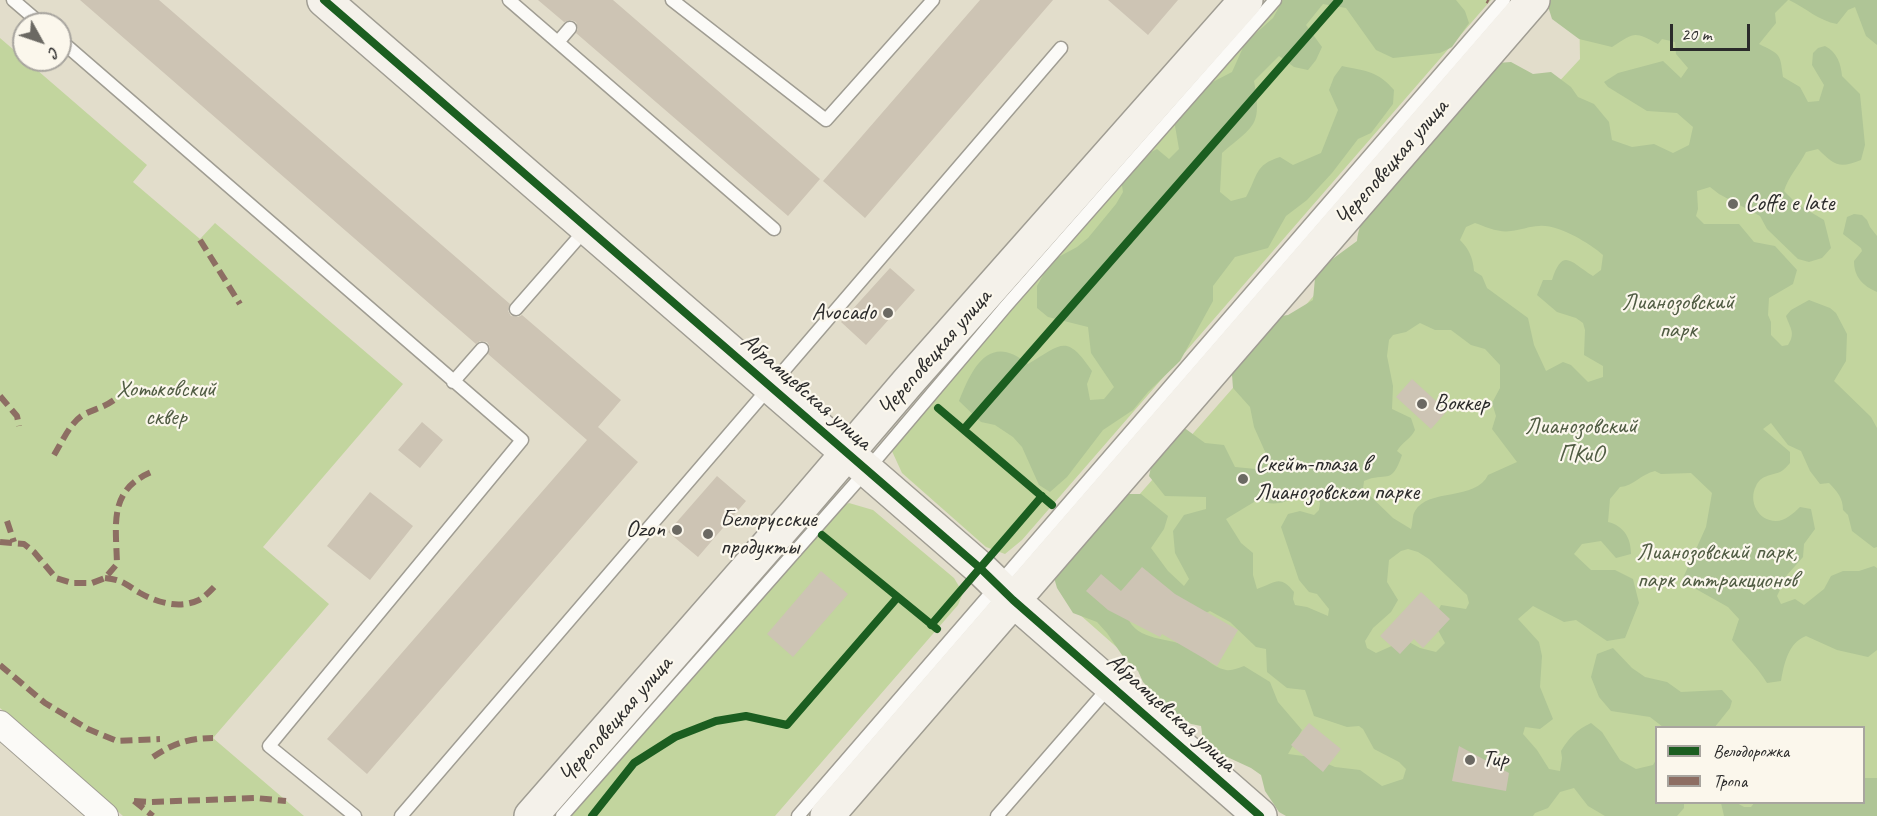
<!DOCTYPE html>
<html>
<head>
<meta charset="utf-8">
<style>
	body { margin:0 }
	#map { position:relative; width:1877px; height:816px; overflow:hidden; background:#e2ddcb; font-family:Caveat,sans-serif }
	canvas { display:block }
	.legend { position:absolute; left:1655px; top:726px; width:210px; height:78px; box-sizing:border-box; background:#fbf7ec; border:2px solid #a8a59f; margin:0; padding:8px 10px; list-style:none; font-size:18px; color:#2b2b2b }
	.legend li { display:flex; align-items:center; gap:12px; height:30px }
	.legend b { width:30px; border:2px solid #a8a59f }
	.north { position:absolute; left:12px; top:12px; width:60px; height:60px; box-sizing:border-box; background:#fbf7ec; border:2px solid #a8a59f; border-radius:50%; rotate:130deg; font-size:16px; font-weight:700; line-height:24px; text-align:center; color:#2b2b2b }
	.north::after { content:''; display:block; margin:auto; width:21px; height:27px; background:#6b6963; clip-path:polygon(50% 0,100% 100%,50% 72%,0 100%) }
	.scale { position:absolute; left:1670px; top:24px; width:80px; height:27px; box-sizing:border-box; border:3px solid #2b2b2b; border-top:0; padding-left:8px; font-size:18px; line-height:21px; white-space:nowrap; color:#2b2b2b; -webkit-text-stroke:4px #fbf7ec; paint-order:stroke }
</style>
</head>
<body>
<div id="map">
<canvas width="1877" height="816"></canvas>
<ul class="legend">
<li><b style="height:8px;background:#1b5e20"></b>Велодорожка</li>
<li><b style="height:8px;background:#8d6e63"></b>Тропа</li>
</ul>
<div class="north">С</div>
<div class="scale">20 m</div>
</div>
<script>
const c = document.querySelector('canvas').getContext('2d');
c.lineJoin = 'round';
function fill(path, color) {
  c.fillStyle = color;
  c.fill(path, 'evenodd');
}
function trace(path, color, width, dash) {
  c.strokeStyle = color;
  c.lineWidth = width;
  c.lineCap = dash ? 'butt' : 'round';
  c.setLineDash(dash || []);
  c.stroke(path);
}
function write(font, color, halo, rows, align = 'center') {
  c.font = font + ' Caveat,sans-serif';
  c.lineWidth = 4.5;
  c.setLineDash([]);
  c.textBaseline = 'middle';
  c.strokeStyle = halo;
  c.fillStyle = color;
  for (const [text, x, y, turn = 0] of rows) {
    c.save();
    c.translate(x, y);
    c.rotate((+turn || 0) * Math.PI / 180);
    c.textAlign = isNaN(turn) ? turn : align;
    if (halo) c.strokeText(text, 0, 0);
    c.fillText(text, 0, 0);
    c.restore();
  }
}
fill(new Path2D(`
	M1276,0H1491L1022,540L1005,554L986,547L902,473L891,449Z
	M1579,0H1877V816H1308L1070,606L1074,569L1497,87H1554L1580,59ZM1656,728H1864V802H1656Z
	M0,38L147,165L133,182L200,239L215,223L403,384L263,547L329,604L213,738L304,816H123L0,708Z
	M849,503L873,510L954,578L963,593L958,605L775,816H559L825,514Z`), '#c2d59e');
fill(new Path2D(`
	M1283,0H1456L1465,11L1469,23L1452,47L1440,53L1393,58L1376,50L1346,8L1323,4L1306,25L1322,47L1316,60L1308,70L1294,67L1279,56L1254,81C1262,126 1255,125 1222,153L1220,192L1231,201L1246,197C1258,176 1254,165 1280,157L1293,165L1321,153L1338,110L1329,90L1334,77L1342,66C1366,71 1378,71 1394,90L1393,104L1371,133L1358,139L1332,173L1307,200L1286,216L1268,248L1235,257L1213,286V301L1180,361L1148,392L1133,410L1103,430L1067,477L1050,492L1039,485L1022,447L1013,437L995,425L981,422L959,401C972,367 990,332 1028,364C1062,344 1066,333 1092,371L1087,384L1090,400L1104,399L1114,387L1091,353L1088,327L1048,317L1037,308V286L1051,261L1077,247L1088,238L1116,204L1123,192L1120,173L1130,163L1157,149L1169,159L1179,149L1174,120L1199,89L1232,72L1245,43L1273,18Z
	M1546,0H1788L1775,13L1776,23L1759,44C1781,55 1780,53 1783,77L1800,87L1808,102L1819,101L1824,85L1812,65L1813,53L1818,48L1825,46C1837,52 1841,64 1842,76L1860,94L1865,145L1861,160C1839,169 1834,165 1818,149L1806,152C1799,166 1788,177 1784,191L1797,204L1824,220L1831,248L1822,258L1809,262L1798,259L1767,229L1760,216L1719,194L1710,187L1697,191L1698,209L1696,216L1704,224H1739L1754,242L1775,246L1797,270L1793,284L1769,298L1768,315L1771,322V335L1782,346L1788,345C1796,333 1790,328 1786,316L1791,310L1809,300L1830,308L1836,313L1847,334L1846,361L1834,381L1871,417L1877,428V547L1874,548L1852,531L1848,515L1843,510C1843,498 1837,491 1829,483L1820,484L1810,471L1801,451L1788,445L1771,423L1763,429L1790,452V463C1787,466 1784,470 1780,472C1770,476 1761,475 1756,486C1748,501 1758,521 1776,521C1785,521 1794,513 1800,507L1811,509L1815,529L1804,544L1803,557L1787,575L1777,596L1781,604L1795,599L1804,605L1824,589L1831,576L1843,571H1859L1874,566L1877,568V650L1868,657L1837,650L1806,636C1788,643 1784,664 1781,681L1767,683C1757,666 1744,655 1732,640L1739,619L1728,607L1687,584L1683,578L1706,527L1712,493L1691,473L1661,474L1655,471C1641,474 1634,486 1620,487L1610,499L1608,522C1624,526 1631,538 1631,554L1616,558L1601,541L1582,544L1574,554L1591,570H1615L1633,579L1639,603L1625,638L1607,641L1576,620L1564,622L1533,606L1518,619L1539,642L1542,656L1540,687L1553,719L1540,729L1525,727L1523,734L1537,750L1549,769L1560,771L1562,758L1561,751C1569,738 1576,730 1591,723L1602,732L1620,760L1636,769L1653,765L1656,760V802L1684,803V808L1677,816H1605L1588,806L1574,788L1560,792L1548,808L1535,813L1533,816H1286L1279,812L1265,791L1261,775L1251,768L1212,750L1203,740L1201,726L1191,724L1165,705L1143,682L1138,671L1124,658L1107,633L1097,622L1073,613L1057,588L1051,567L1116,494H1141L1168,516L1164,529L1151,548L1168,571L1184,586L1189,579L1175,553L1173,531L1184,515L1206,509V497L1165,496L1149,476L1156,445L1179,424L1205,443L1224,445L1235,467L1256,469L1267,456L1254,427L1250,407L1233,388L1231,362L1267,318L1288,315L1313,300L1315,278L1327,263L1357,241C1360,217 1369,210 1387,195L1386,182L1483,64L1511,62L1533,74L1551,72L1571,87L1578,97L1594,104L1609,122L1612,140L1632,147L1654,144L1673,153L1689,145L1693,127L1677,113L1647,111L1608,87L1604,82L1618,73L1663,61L1681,78L1688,68L1676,54L1675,42L1662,39L1658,44C1634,31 1635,32 1612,47L1579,39L1552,19ZM1475,223C1486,227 1499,233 1511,231C1521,230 1530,226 1539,226C1558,224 1589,243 1603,255L1601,270L1593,276C1571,263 1563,246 1552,280H1543L1537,295L1557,312L1576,318L1583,323L1585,330L1584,355L1603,366V377L1588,382L1571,365L1563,362L1546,371L1534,345L1528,318L1487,288L1482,276L1474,271C1473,258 1469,249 1460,240L1466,227ZM1420,323L1435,330H1451L1471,345L1485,349L1500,365V388L1492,403L1496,416L1492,429L1517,462L1488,475C1476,501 1428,488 1415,511C1412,515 1413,524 1411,529L1393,518L1363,489L1364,481C1386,471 1391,487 1402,455L1397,451C1402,442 1411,439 1415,430L1411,418L1392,409L1393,386L1387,356L1389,340L1393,335L1406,332ZM1296,497H1316L1320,503L1319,510L1314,515L1300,511L1288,514L1281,527L1299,580L1309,592L1317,594L1329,609L1328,616L1307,607L1295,605L1293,599L1294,592C1279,574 1276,583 1257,589L1253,575V553L1241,543L1226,519L1259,499C1270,507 1285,503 1296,497ZM1408,549L1418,552L1429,559L1467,595L1469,603L1466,609L1441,605L1433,621L1445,643L1436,652L1420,648L1409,642L1394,645L1376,653L1367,648L1365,641L1373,628L1391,612L1398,600L1387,582L1389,560L1401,551ZM1210,611L1230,622L1256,647L1266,649L1267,672L1287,688L1305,690L1314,716L1347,727L1359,726L1363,729L1374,749L1399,762L1406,769L1403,779L1382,786L1360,770L1335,767L1311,757L1288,754L1302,730L1278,702L1270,682L1244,666C1238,668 1232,671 1226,670C1211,667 1203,655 1191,648C1169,636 1137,643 1127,616L1194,619Z
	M1789,0H1877V45L1866,36L1855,7L1848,10L1837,24C1819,21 1806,8 1789,0Z
	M1854,214L1862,215L1867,220L1870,227L1877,236V292C1863,286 1854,277 1854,261L1862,251L1861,248L1843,234L1847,217Z
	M1613,648L1632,668L1645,677L1667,682L1681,692L1722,690L1732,701L1730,708L1714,728L1663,727L1650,717L1611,711L1599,697L1591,677L1597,654Z
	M1864,778H1877V816H1724L1721,803H1737L1744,807H1751L1755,802H1864Z`), '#afc596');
fill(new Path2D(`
	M80,0H159L510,304L508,311L511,316L518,317L522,315L621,400L598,427L638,462L367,774L327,739L587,440L488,354L490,347L487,342L480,341L476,344Z
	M538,0H613L820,179L788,216L576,33L578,29L576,22L571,20L564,22Z
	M980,0H1053L865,218L823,181Z
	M1108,0H1178L1148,35Z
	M890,268L915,290L866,345L841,322Z
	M1412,379L1447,411L1431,429L1396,397Z
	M422,422L443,440L420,468L398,450Z
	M717,476L746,501L698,557L668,532Z
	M370,492L413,526L370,580L327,546Z
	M1142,567L1175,594L1238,630L1217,666L1162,634L1160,637L1108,610L1086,591L1101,574L1121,591Z
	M821,571L848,594L793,657L767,634Z
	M1421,592L1450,619L1423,648L1414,639L1400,654L1380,636Z
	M1309,723L1341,749L1323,772L1291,745Z
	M1459,746L1509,773L1506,791L1452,781Z`), '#cdc4b4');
const lane = new Path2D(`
	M13,0L41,24
	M509,0L774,229
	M672,0L826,120L933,0
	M60,40L522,440L269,746L355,816
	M558,42L570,28
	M516,309L586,229
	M453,382L482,349
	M401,816L1061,48
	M562,816L867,470L1006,306L1275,0
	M798,816L1504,0
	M997,816L1110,686`);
const street = new Path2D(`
	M0,724L105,816`);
const secondary = new Path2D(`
	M324,0L980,568L1013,600L1260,816
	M531,816L796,513L908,382L1246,0
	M827,816L1533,0`);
trace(lane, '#a09d93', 15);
trace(street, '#a09d93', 28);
trace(secondary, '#a09d93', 36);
trace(lane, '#fbfaf7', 12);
trace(street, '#fbfaf7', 26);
trace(secondary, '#f4f1ea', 33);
trace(new Path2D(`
	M1487,0L1489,1
	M200,240L240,304
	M0,396L17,416L19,426
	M54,455C62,442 70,423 83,415C94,409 103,408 114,400
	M7,521L14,542
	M0,542L24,544L34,552L56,578L72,583H92L105,578L117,564C116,523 108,489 154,471
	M105,578C123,580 125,584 140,593C158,603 180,609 199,600C206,596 212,589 217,584
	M0,665L45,703L88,729L117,741L160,739
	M153,757C172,744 189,738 213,738
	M134,801L151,802L256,798L286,801
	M134,801L153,816`), '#8d6e63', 6, [12, 6]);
trace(new Path2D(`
	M324,0L980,568L1013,600L1260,816
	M938,408L1052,505
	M964,429L1339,0
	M822,535L937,629
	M931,625L1042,496
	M592,816L634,763L675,737L716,721L746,716L787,725L897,598`), '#1b5e20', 8);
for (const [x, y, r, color] of [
	[1733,204,6,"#6b6963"],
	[888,313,6,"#6b6963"],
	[1422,404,6,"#6b6963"],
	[1243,479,6,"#6b6963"],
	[677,530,6,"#6b6963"],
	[708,534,6,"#6b6963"],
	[1470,760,6,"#6b6963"]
]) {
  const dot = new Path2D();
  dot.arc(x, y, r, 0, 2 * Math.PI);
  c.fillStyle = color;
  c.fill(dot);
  trace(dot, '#fbf7ec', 2);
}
write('24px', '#2b2b2b', '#fbf7ec', [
	["Череповецкая улица",1392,163,-49],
	["Череповецкая улица",935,353,-49],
	["Абрамцевская улица",806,392,41],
	["Абрамцевская улица",1171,713,42],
	["Череповецкая улица",616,720,-49]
]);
write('24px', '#2b2b2b', '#fbf7ec', [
	["Coffe e late",1745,204],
	["Avocado",876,313,"right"],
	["Воккер",1434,404],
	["Скейт-плаза в",1255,465],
	["Лианозовском парке",1255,493],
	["Белорусские",720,520],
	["продукты",720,548],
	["Ozon",665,530,"right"],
	["Тир",1482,760]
], 'left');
write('24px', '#505c43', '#fbf7ec', [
	["Лианозовский",1678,303],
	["парк",1678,331],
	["Хотьковский",166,390],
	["сквер",166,418],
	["Лианозовский",1581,427],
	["ПКиО",1581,455],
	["Лианозовский парк,",1717,553],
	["парк аттракционов",1717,581]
]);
</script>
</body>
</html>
